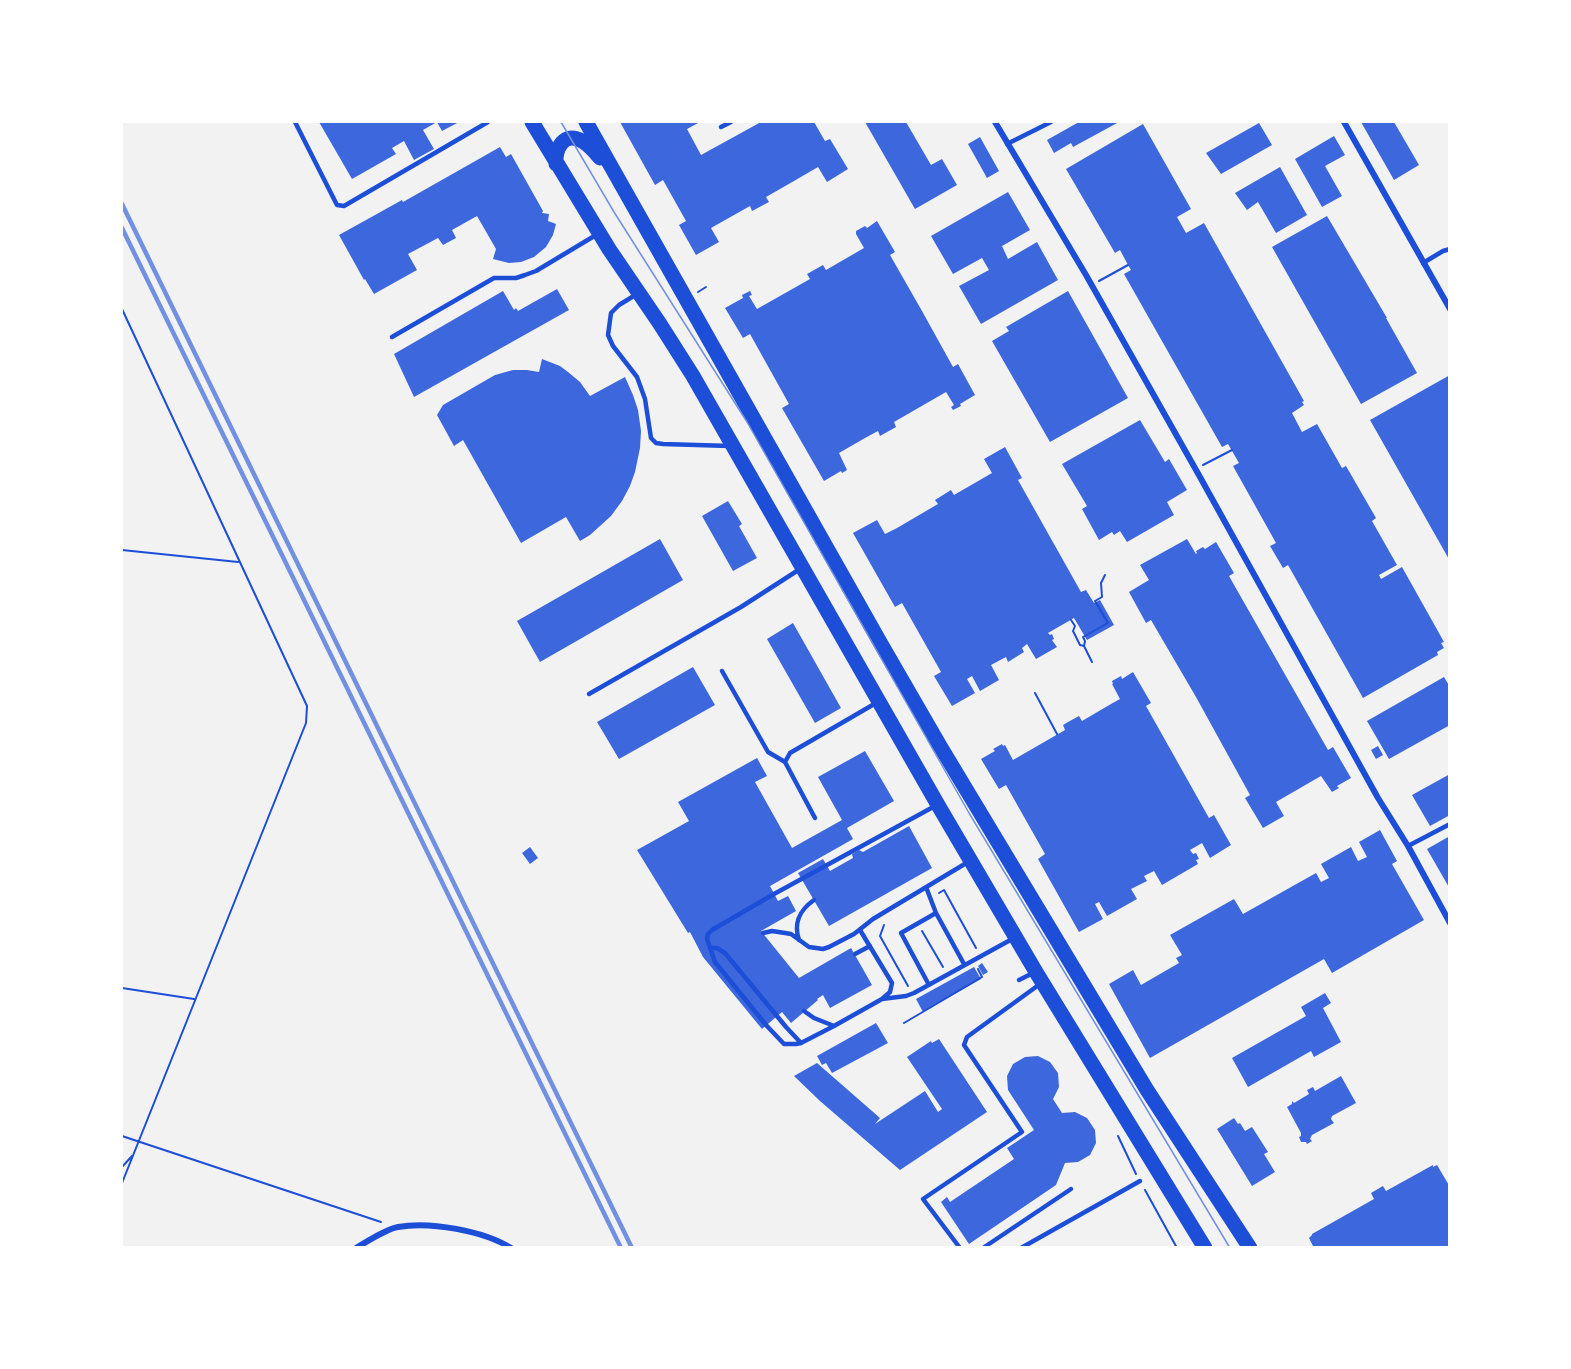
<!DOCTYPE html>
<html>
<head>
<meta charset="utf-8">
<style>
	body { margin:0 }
	#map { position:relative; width:1571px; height:1369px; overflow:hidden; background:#f2f2f2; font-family:"Fira Sans",sans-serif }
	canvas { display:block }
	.frame { position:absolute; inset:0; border:123px solid #fff; pointer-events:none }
</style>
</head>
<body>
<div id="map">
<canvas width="1571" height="1369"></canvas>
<div class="frame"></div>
</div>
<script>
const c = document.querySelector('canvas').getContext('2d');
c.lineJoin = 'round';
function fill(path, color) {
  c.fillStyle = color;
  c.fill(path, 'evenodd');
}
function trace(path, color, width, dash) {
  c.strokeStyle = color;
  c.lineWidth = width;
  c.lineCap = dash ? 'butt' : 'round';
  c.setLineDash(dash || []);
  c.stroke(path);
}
fill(new Path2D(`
	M319,122H459L442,131L437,122L423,130L434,149L414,160L404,141L392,148L396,154L352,179Z
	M620,122H700L687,129L701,155L761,122H814L825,141L830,139L848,169L827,182L818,167L794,181L766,197L769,202L752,211L750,206L711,228L719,242L696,255L679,225L686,221L663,180L655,185Z
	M865,122H906L931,165L942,159L957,185L915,209Z
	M1079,122H1119L1073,147L1071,143L1054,153L1047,140Z
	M1361,122H1394L1419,165L1394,180Z
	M1259,123L1272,145L1221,174L1206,153Z
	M1143,124L1191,209L1177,217L1186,233L1204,223L1304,401L1302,402L1304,405L1292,413L1302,432L1317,424L1342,468L1346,466L1376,518L1372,521L1397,565L1379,575L1381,579L1402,567L1444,642L1441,643L1444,648L1437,652L1438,655L1363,698L1288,565L1283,568L1270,546L1276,543L1233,466L1239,463L1228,444L1222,447L1124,274L1131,270L1128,265L1120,250L1115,253L1066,169Z
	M1334,136L1345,155L1325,166L1342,196L1322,207L1295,159Z
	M980,137L999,171L987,178L968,144Z
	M500,147L506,157L511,154L543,211L542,213L549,214L548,221L556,224L553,235L546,247L534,257L521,262L509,263L493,259L496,249L477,216L452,230L456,238L443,245L438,238L408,254L417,270L374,294L365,279L364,280L339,235L402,200L403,202Z
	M1280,167L1307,215L1276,233L1258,202L1247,210L1235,193Z
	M1008,192L1030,230L1002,246L1008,259L1037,242L1058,280L981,324L959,286L989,270L982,258L953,274L931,236Z
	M1327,216L1387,318H1386L1417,373L1361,404L1272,247Z
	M877,221L895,252L890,255L922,311L953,367L958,364L975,395L960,404L961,406L953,410L951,407L954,405L946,392L894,422L896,427L880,436L878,431L865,438L839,453L847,470L842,473L841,471L824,481L782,408L789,404L750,334L743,338L725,308L743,298L742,295L750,291L752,295L749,296L757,309L810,279L807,274L823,265L826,270L864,248L856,234V231L865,226L867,228Z
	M557,289L569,310L414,397L394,354L503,291L514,310L516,308L518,311Z
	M1068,291L1128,398L1050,442L992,341L1009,331L1006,327Z
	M542,359L560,366L568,372L580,382L590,396L625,377L633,395L638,410L641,431L640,448L635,472L630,486L622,501L611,516L590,535L580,541L566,517L521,543L463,440L454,446L437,415L443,405L495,375L513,370H527L539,372Z
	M1450,375V561L1370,420Z
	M1140,420L1165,462L1169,459L1187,490L1167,502L1174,515L1127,542L1120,531L1114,535L1112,532L1099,540L1082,509L1087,506L1062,464Z
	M1005,447L1022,478L1018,480L1081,592L1086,590L1094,603L1100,600L1114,625L1087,640L1074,618L1048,633L1050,635L1052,634L1054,639L1052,640L1057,647L1036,659L1027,644L1022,648L1024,652L1008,662L1006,657L991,665L999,680L980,691L972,676L967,679L975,693L952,706L934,676L941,672L902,603L895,607L853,533L877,520L885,534L897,528L938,504L935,500L951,490L954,495L992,473L984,459Z
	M728,501L742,524L739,526L757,558L733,571L702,516Z
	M660,539L683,580L540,662L517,621Z
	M1187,539L1196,554L1197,553L1196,551L1203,547L1205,549L1216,542L1234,573L1229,576L1291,685L1328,750L1333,747L1351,778L1337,786L1339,788L1332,792L1321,776L1314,780L1276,802L1284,816L1263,828L1245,798L1250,795L1196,697L1151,620L1146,623L1129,592L1149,580L1140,565Z
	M793,623L841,708L815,723L767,639Z
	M693,667L715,705L619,759L597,722Z
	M1133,672L1151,703L1146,706L1209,818L1214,815L1231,845L1210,858L1202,843L1190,850L1193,854L1196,853L1199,859L1196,860L1198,864L1162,885L1154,871L1144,876L1147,881L1131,889L1137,899L1107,916L1099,902L1095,904L1103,919L1079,932L1038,859L1045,854L1006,785L999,789L981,759L995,751L993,749L1002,744L1003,746L1005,745L1013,760L1065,730L1063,725L1068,722L1079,716L1082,721L1111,704L1120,699L1112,684H1113L1112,681L1121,676L1122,679Z
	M1444,677L1450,687V725L1389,759L1367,721Z
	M1378,746L1383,755L1376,759L1371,750Z
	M865,751L894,801L847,828L853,839L770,886L778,901L788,896L796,911L761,931L799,978L851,948L872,985L830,1008L823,995L817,999L818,1000L791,1023L782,1012L762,1029L703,957L690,932L688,933L637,850L689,821L678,802L757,758L767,776L755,782L792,848L842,820L818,777Z
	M1450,774V815L1430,826L1412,795Z
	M909,826L932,868L829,926L798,873L823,859L830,871L853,858L852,854L859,850L863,852Z
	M1380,830L1397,861L1392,864L1424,920L1332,973L1324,959L1150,1058L1109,984L1133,970L1141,985L1179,963L1176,958L1182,955L1170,935L1234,899L1243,914L1316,873L1321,882L1329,878L1321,864L1351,847L1358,861L1367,857L1359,842Z
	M1450,836V889L1427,849Z
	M530,847L538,858L530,864L522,853Z
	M982,963L988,972L983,975L978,966Z
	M974,967L981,979L923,1012L916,999Z
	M1325,993L1331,1003L1323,1008L1341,1042L1314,1057L1311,1051L1248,1087L1232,1058L1306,1016L1301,1007Z
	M876,1023L888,1043L832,1073L826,1063L822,1065L817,1056Z
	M939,1039L987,1112L900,1170L820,1101L794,1076L817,1063L880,1118L875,1124L925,1091L938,1112L942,1109L907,1057L931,1041L932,1043Z
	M1038,1056L1050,1062L1058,1073L1059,1087L1053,1099L1062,1113L1075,1112L1087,1118L1095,1130L1096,1143L1090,1155L1078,1162L1065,1163L1056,1185L969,1244L941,1202L947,1197L950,1202L1014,1159L1007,1148L1034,1130L1008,1090L1007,1076L1013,1064L1025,1057Z
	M1341,1076L1356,1103L1332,1116L1331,1119L1334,1123L1312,1135L1310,1139L1312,1141L1307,1144L1306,1142H1301L1299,1137L1301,1136V1133L1287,1107L1292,1104V1101L1294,1103L1309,1094L1307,1090L1313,1087L1315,1091Z
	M1234,1118L1238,1124L1240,1123L1245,1131L1252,1127L1268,1152L1264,1154L1275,1172L1252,1186L1217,1129Z
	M1433,1165V1167L1437,1165L1450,1187V1248H1314L1309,1238L1312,1235V1234L1374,1199L1371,1193L1383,1186L1386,1191Z`), '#3d67dc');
trace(new Path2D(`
	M1099,281L1128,265
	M698,292L706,287
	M122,309L307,706L306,723L122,1183
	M1203,465L1232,450
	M122,550L238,562
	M1071,620L1075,626L1073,631L1080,645L1084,646L1092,662
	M1084,646L1085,641L1083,637L1108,623L1095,601L1102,597L1101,583L1105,575
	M1035,693L1057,734
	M939,893L944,890L976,948
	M884,925L880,936L908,986
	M922,931L943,967
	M122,988L194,999
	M904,1023L982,977L978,969
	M122,1136L381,1222
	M1118,1136L1136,1174
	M122,1167L132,1156
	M1145,1190L1177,1248`), '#1d4ed8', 2);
trace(new Path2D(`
	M295,122L337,205L344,206L488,122
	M721,127L731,122
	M1007,144L1051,122
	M1423,263L1443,251L1450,249
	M637,294L619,305L611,313L608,335L613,346L637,377L645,399L651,438L656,443L663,444L730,446
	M392,337L494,278H516L525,275L536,271L596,235
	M722,671L768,752L785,762
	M589,694L741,607L800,569
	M815,818L785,762L790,753L876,703
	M1408,846L1450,824
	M926,887L936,913L964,964
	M860,930L892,983L890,992L882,999L834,1026L801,1043L796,1044H784L766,1025L715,962L707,939L708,934L712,930L774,894L935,806
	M763,933L772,931L785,933L791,934L809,947L823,949L829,947L854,934L873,919L968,862
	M799,940C793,922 800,910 814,900
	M711,948H717L725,953L786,1027L801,1043
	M855,954L870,946
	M1019,980L1033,973
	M929,985L901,933L936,913
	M882,999L906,996L914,993L1014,938
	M804,1011L814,1018L834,1026
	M960,1248L923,1199L1022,1132L964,1045L967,1037L1040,984
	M983,1248L1071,1189
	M1021,1248L1140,1181`), '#1d4ed8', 4.5);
trace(new Path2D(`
	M995,122L1086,275L1200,477L1378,798L1408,846L1450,923
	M1344,122L1450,309
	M356,1248C368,1241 386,1229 398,1227C430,1221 484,1231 511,1248`), '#1d4ed8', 6);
trace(new Path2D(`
	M532,122L609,249L660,324L693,376L938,805L1036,972L1205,1248
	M586,122L881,644L940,746L1147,1090L1250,1248
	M556,164C555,148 564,131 582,141C589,145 595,152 600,158`), '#1d4ed8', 15);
trace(new Path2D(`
	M561,122L614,212L747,422L969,813L1230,1248`), '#7290e2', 1.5);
trace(new Path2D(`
	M122,204L632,1248
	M122,228L621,1248`), '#7290e2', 4.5);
</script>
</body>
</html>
